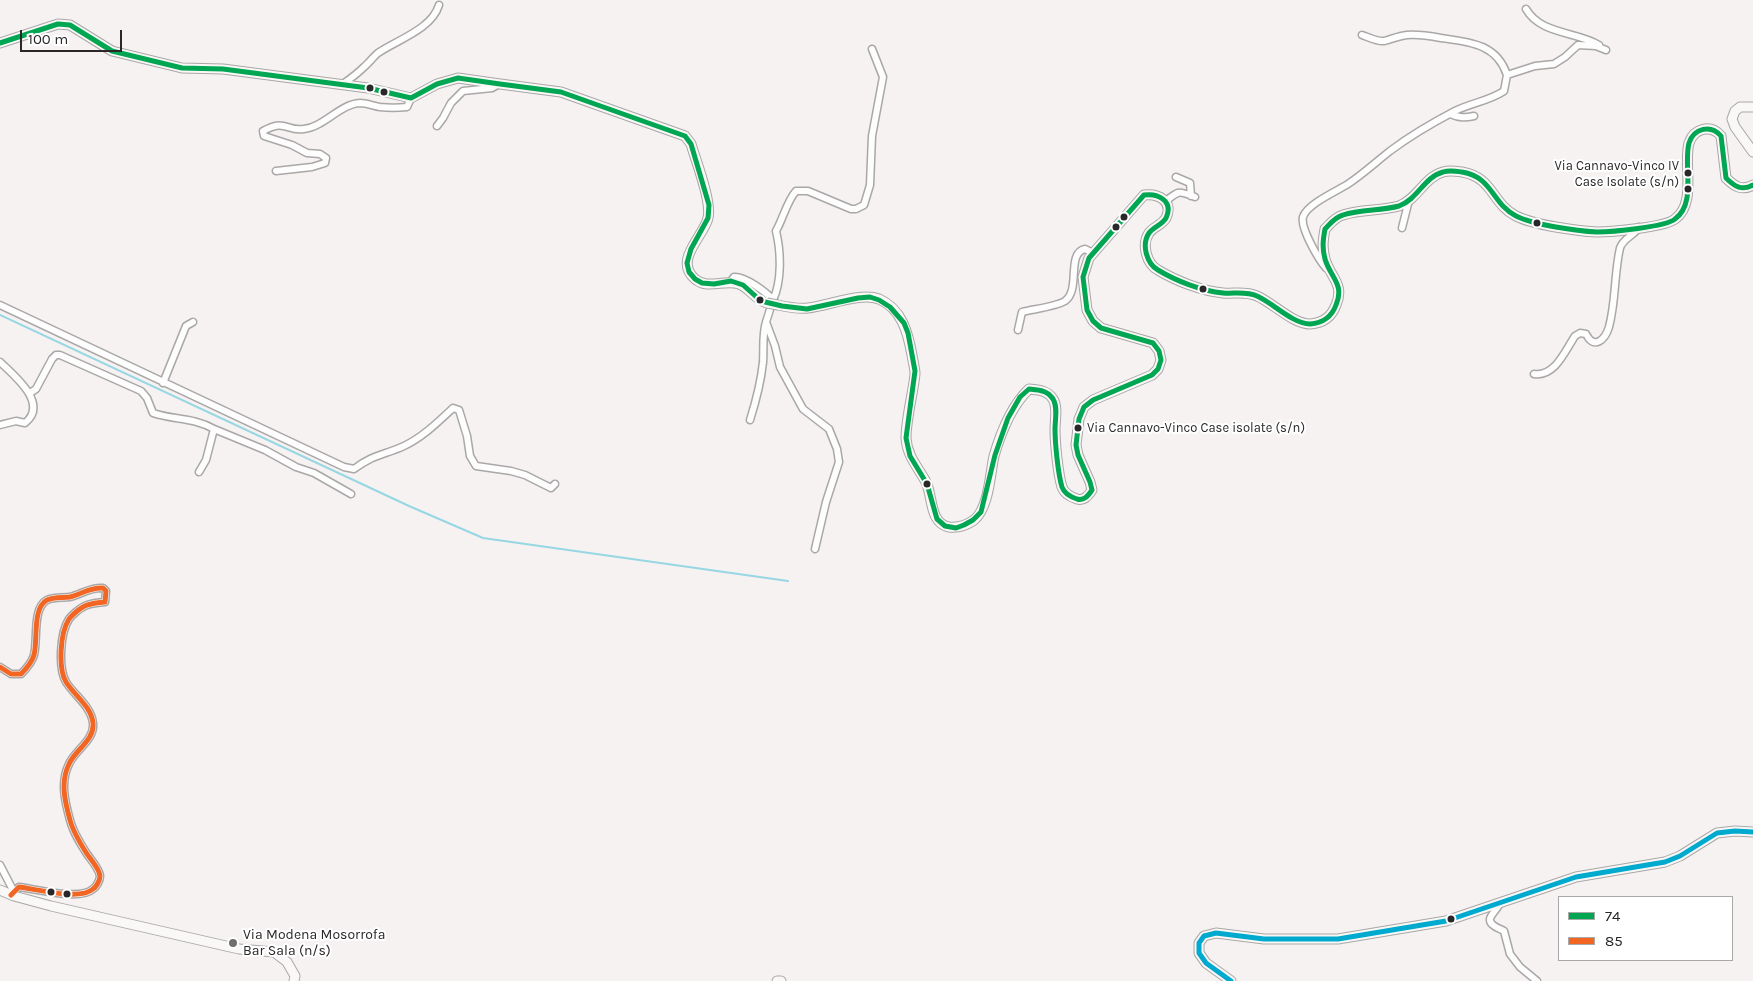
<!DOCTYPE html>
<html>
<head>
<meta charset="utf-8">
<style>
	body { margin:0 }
	#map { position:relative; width:1753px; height:981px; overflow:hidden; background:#f6f2f2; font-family:Karla,sans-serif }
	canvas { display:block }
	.legend { position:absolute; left:1558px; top:896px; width:175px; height:65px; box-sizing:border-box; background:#fff; border:1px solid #a9a9a9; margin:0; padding:6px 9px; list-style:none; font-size:15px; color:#292727 }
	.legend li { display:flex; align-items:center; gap:10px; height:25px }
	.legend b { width:25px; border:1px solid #a9a9a9 }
	.scale { position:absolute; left:20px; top:30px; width:102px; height:22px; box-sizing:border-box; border:2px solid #292727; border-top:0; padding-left:6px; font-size:15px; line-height:18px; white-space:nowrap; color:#292727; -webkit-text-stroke:4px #fff; paint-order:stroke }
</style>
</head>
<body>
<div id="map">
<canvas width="1753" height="981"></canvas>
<ul class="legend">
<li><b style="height:6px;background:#00a651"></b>74</li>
<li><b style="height:6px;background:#f26522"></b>85</li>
</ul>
<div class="scale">100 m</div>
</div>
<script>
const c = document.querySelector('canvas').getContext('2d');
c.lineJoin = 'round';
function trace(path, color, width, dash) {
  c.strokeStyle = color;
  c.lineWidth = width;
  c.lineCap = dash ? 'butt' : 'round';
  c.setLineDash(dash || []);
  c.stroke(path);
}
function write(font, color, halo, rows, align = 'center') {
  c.font = font + ' Karla,sans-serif';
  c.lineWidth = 4;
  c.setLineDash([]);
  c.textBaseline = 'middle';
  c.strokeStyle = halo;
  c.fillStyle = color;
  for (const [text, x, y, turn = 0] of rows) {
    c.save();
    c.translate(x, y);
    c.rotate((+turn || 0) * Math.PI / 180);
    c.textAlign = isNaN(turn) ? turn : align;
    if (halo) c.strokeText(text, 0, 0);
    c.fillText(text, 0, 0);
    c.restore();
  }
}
trace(new Path2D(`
	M0,315L409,506L483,538L788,581`), '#97d7e3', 2);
const street = new Path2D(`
	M1526,9C1541,35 1576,31 1599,45
	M1362,35C1368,37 1378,42 1384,41C1392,39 1398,36 1407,35C1418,34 1430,36 1441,38C1470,42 1497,44 1507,75
	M343,84C350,79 358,73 364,67C369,63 373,57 378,53C397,40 432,29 439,5
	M1450,114C1459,118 1465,118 1474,116
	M437,126L443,118L451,103L463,91L492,88L499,84
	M276,171L312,167L325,163L326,158L320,154L307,153L292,145L264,136L263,131C286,118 286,132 304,129C324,127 340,104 360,103C366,103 374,106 380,107C388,108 398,108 407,107L411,98
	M1176,177L1190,183L1191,196
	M1166,201C1179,190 1179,191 1195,197
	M1402,228L1409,200
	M1326,268C1319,260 1300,228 1303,217C1307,204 1337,191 1348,184C1363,174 1376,162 1390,151C1410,136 1432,123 1455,111C1471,103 1489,101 1504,91L1507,75L1535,66L1554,64L1565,57L1578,45L1596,46L1606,50
	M731,281L734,277C745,276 766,292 773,300L766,322L775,346L780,367L803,409L829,429L837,449L839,462L826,502L815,549
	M773,300C782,281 781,252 776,231C783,219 787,201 796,191H808L851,209H856L864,205L870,185L872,136L883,77L872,49
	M0,305L344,467L354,469C372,455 384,455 404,446C423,437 438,422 453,408L459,410L467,436L470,456L476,466L511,471L525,475L551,488L555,484
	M1018,330L1022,312C1033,309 1055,307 1065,301C1081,290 1066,253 1085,249L1093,253
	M0,362C15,376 49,404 25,423L16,421L0,425
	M1534,374C1555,377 1565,351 1575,336L1580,333L1586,334C1594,350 1605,340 1609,327C1616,301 1614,274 1620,248C1623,238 1634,236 1639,227
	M163,383L186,326L193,322
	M30,393L36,389L52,359L56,355H60L141,391L147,398L153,413C173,420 193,417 214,429L206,460L199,472
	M750,420C756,401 761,382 763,362C764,348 762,335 766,322
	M214,429L265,450L296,467L314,473L351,494
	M0,667L11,674H21C27,668 32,662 34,655C38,640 32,608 47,600C53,597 63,598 70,597C82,594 90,587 103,588L106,591L105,602C98,603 89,603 83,607C79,609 72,615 69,619C60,633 58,668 66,682C74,695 91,706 93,723C95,740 75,750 69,764C60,782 65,802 70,820C73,832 80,843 87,854C91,860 99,868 100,876C100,881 96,887 93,889C80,901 36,889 19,887L11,895
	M0,865L14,892
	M1500,903C1498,910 1484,918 1493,925C1496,928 1501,929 1504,931L1510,954L1520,967L1537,981`);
const secondary = new Path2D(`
	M0,43L58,24L70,25L112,51L182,68L223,69L368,88L411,98L437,84L458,78L500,84L561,92L685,136L691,144C696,161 712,202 708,218C704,236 673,260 695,279C707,290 725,279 739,284C750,288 755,300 767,303
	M1753,107H1740L1735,111L1732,119L1735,127L1753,152
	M778,305C787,307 799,309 808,308C828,306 860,292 879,299C902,309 908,333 912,355C913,362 915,368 915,374C913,394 906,419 906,438C907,456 918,467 926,482C933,496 929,523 949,527C958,528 967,525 974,520C989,508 990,474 994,456C1001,432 1011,406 1029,389C1039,390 1047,390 1053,399C1058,407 1055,420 1055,429C1055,443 1058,474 1062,487C1064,493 1071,497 1077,499C1084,501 1088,496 1092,490L1090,482L1078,455L1076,445L1079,419L1084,407L1093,400L1152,375L1158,369L1161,360L1159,351L1153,343L1101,328L1093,321L1087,310L1083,277L1089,258L1144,195C1158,193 1174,201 1166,218C1162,225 1153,227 1149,233C1141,245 1147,264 1158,270C1176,281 1202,291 1223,293C1234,294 1246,291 1257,296C1273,303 1293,324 1310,324C1323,323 1332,316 1336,305C1345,284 1330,277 1325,259C1322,248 1323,240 1325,229C1330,224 1335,217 1343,215C1360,209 1381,211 1399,206C1418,199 1424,177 1443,172C1449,170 1455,171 1462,172C1493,177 1492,204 1516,216C1534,225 1577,231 1597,232C1611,232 1666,227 1675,219C1697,203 1683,165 1689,143C1694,128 1711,124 1721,136L1726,178C1735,187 1742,191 1753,185
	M0,890L14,896L51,906L239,949L274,952L287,962L295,976L294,981
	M777,981H781
	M1231,981L1206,963L1199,953V943L1204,936L1216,933L1264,939H1338L1446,921L1576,877L1665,862L1680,856L1717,833L1735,831L1753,832`);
trace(street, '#aaa7a7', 9);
trace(secondary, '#aaa7a7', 11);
trace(street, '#fefdfd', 6);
trace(secondary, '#faf7f7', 9);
const secondaryBridge = new Path2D(`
	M767,303L778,305`);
trace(secondaryBridge, '#aaa7a7', 11, []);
trace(secondaryBridge, '#faf7f7', 9);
trace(new Path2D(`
	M0,43L58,24L70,25L112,51L182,68L223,69L368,88L411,98L437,84L458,78L500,84L561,92L685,136L691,144L709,205L708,218L691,249L687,263L689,272L695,279L702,283L714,284L731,281L743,285L761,301L782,306L807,309L858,298L870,297L879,300L890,307L904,323L908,333L915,371L906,438L910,456L927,484L937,519L945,526L956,528L964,525L973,520L981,512L995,455L1008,418L1020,397L1029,389C1039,390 1047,390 1053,399C1058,407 1055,420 1055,429C1055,443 1058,474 1062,487C1064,493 1071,497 1077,499C1084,501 1088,496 1092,490L1090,482L1078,455L1076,445L1079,419L1084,407L1093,400L1152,375L1158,369L1161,360L1159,351L1153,343L1101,328L1093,321L1087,310L1083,277L1089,258L1144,195C1158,193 1174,201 1166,218C1162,225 1153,227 1149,233C1141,245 1147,264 1158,270C1176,281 1202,291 1223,293C1234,294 1246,291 1257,296C1273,303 1293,324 1310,324C1323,323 1332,316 1336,305C1345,284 1330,277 1325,259C1322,248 1323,240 1325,229C1330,224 1335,217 1343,215C1360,209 1381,211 1399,206C1418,199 1424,177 1443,172C1449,170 1455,171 1462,172C1493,177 1492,204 1516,216C1534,225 1577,231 1597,232C1611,232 1666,227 1675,219C1697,203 1683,165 1689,143C1694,128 1711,124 1721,136L1726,178C1735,187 1742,191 1753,185`), '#00a651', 5);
trace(new Path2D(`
	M0,667L11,674H21C27,668 32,662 34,655C38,640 32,608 47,600C53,597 63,598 70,597C82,594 90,587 103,588L106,591L105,602C98,603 89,603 83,607C79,609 72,615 69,619C60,633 58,668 66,682C74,695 91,706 93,723C95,740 75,750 69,764C60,782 65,802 70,820C73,832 80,843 87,854C91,860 99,868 100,876C100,881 96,887 93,889C80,901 36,889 19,887L11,895`), '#f26522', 5);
trace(new Path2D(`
	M1231,981L1206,963L1199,953V943L1204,936L1216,933L1264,939H1338L1446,921L1576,877L1665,862L1680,856L1717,833L1735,831L1753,832`), '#00a9ce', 5);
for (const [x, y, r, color] of [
	[370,88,4.5,"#292727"],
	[384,92,4.5,"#292727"],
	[1688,173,4.5,"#292727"],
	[1688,189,4.5,"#292727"],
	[1124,217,4.5,"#292727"],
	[1537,223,4.5,"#292727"],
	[1116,227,4.5,"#292727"],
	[1203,289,4.5,"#292727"],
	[760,300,4.5,"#292727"],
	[1078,428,4.5,"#292727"],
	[927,484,4.5,"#292727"],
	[51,892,4.5,"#292727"],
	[67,894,4.5,"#292727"],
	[1451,919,4.5,"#292727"],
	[233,943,5,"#716e6e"]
]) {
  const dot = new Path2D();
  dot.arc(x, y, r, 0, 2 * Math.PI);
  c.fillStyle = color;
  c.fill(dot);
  trace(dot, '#fff', 2);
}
write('13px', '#292727', '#fff', [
	["Via Cannavo-Vinco IV",1679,166],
	["Case Isolate (s/n)",1679,182],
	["Via Cannavo-Vinco Case isolate (s/n)",1087,428,"left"]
], 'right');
write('14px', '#292727', '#fff', [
	["Via Modena Mosorrofa",243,935],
	["Bar Sala (n/s)",243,951]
], 'left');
</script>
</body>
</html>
